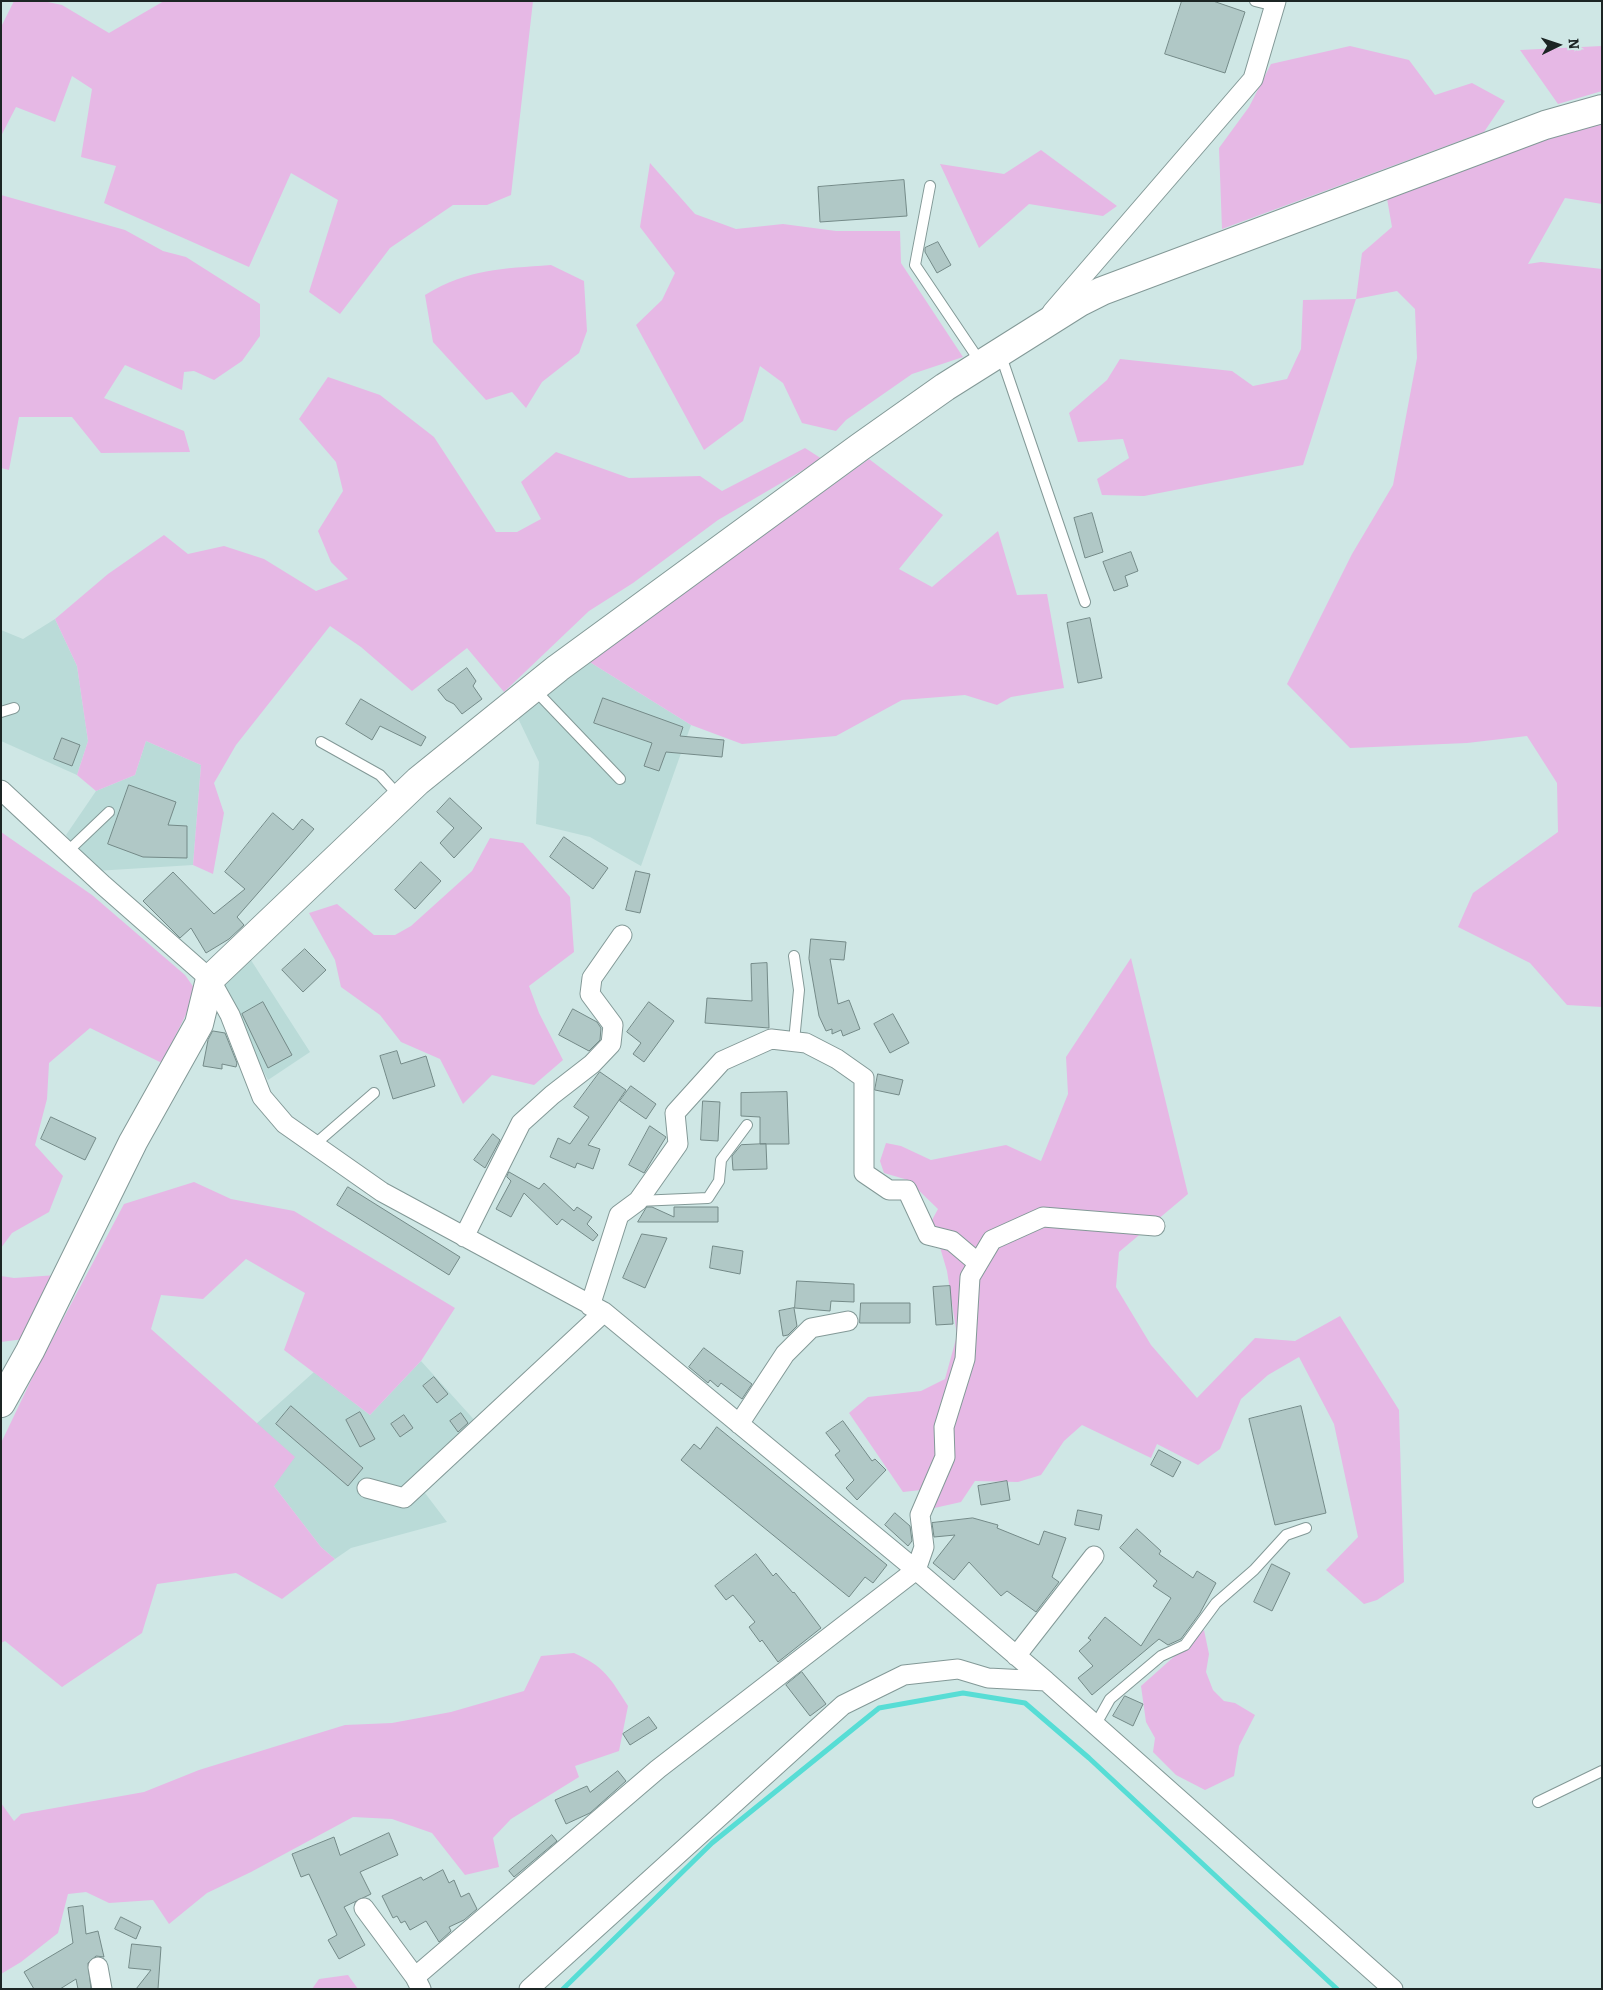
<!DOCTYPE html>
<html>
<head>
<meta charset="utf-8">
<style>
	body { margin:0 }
	#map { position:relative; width:1603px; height:1990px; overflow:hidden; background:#cfe7e5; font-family:Bitter,serif }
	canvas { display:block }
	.frame { position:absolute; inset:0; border:2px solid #1c2524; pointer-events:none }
	.north { position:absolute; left:1533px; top:20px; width:50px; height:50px; -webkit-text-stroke:4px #cfe7e5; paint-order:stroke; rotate:86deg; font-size:14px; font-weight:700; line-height:20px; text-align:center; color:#1c2524 }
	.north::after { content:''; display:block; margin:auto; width:18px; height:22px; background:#1c2524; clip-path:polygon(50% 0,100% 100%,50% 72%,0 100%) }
</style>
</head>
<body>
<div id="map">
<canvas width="1603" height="1990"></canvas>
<div class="frame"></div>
<div class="north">N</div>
</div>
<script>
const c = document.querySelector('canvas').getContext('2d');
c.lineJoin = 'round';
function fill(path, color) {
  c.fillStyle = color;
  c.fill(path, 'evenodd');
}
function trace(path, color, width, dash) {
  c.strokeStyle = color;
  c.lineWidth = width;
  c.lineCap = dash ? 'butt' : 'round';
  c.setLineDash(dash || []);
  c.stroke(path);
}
fill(new Path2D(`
	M55,619L77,666L88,741L77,775L1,741V630L23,639Z
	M588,661L691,725L641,866L590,837L536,824L539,762L516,714Z
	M146,741L201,765L193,865L95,871L66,835L96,791L135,775Z
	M249,957L310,1052L268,1080L219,985Z
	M421,1361L487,1434L425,1493L447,1522L351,1548L335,1559L321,1547L274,1486L256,1424L314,1372L370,1415Z`), '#badbd8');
fill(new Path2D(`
	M14,1H43L62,5L109,33L164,1H533L511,195L487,205H453L390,248L340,314L309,292L338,200L291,173L249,267L104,203L116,166L81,157L92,89L72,76L55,122L16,107L1,136V27Z
	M1350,46L1409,60L1435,95L1472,83L1505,101L1484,132L1222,229L1219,148L1249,107L1271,64Z
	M1602,46V91L1558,104L1520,50Z
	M1602,119V204L1565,198L1528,264L1541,262L1602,269V1007L1567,1005L1530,963L1458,927L1473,893L1558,832L1557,783L1527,736L1467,743L1350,748L1287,684L1352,554L1393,485L1417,358L1415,309L1397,291L1356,299L1303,465L1144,496L1102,495L1097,479L1129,458L1123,439L1078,442L1069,413L1107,380L1120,359L1232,371L1253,386L1287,379L1301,349L1303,300L1356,299L1362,253L1392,227L1386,193Z
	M1041,150L1117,206L1103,216L1029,204L979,248L940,164L1004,174Z
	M650,163L695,214L736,229L783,224L836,231H900L901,263L963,357L912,374L846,420L836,431L802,423L783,383L760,366L743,421L704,450L636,325L662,300L675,273L640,227Z
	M1,195L125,230L163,251L186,257L260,304V336L242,361L214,380L194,371L184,372L182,390L125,365L104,398L184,431L190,452L101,453L72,417H19L9,470L1,468Z
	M551,265L584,281L587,331L579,353L542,382L526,408L512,392L486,400L433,342L425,295C470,268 501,269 551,265Z
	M328,377L380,395L434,437L496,532H517L541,519L521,482L556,452L629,478L700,476L722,491L805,448L822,459L718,520L633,583L589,611L504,692L467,648L412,691L361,647L330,626L236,745L214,783L224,813L213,874L193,865L201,765L146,741L135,775L96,791L77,775L88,741L77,666L55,619L108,574L164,535L188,554L224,546L264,559L316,591L348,579L331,562L318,531L343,491L336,462L299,419Z
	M869,459L943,515L899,569L932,587L998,531L1017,595L1047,594L1064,688L1011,697L997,705L965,695L902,700L836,736L742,744L691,725L588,661Z
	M1,832L92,895L185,975L197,992L162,1063L90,1028L49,1063L47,1099L35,1145L63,1176L49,1212L12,1233L1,1248Z
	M490,838L523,843L570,897L574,952L529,986L539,1013L563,1060L534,1085L492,1075L463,1104L440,1059L401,1042L380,1015L341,987L335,960L309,913L337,904L374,935H395L411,926L472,871Z
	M1131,958L1188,1194L1119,1252L1116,1287L1151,1345L1197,1398L1255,1338L1295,1341L1340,1316L1399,1410L1404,1582L1377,1600L1364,1604L1326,1570L1358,1537L1334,1424L1299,1357L1268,1375L1241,1399L1220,1449L1198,1465L1157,1444L1151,1458L1082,1425L1064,1441L1041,1475L1018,1482L975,1481L961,1502L930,1509L921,1490L903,1492L849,1413L868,1397L921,1391L945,1379L956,1339V1329L947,1271L932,1220L938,1209L908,1180L884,1173L880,1161L886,1143L901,1146L931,1160L1006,1145L1041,1161L1068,1094L1066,1057Z
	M194,1182L231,1199L294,1211L455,1308L421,1361L370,1415L284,1350L305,1293L246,1259L203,1299L161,1295L151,1329L295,1457L274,1486L321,1547L335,1559L282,1599L236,1573L157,1584L142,1633L62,1687L5,1641L1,1643V1443L35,1372L124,1204Z
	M57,1275L24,1339L1,1342V1276L14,1278Z
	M1204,1630L1209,1654L1206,1672L1213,1690L1224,1701L1235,1703L1255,1715L1239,1746L1234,1776L1205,1790L1176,1775L1153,1752L1155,1738L1146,1722L1141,1686Z
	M574,1653C604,1666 611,1679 628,1706L619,1751L575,1766L579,1777L511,1819L493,1838L499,1867L465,1875L432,1833L392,1819L353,1817L251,1872L207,1893L169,1924L153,1900L109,1903L86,1892L68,1894L58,1933L21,1962L1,1974V1803L14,1821L21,1814L144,1792L199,1770L345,1725L392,1723L451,1712L524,1691L541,1656Z
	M348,1975L358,1989H312L319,1979Z`), '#e6b8e5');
trace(new Path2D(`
	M563,1989L712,1843L879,1708L963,1693L1025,1703L1089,1758L1337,1989`), '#57ddd5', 5);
const building = new Path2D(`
	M1182,1H1213L1245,12L1225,73L1165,54Z
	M904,180L907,216L820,222L818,187Z
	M938,242L951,265L937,273L925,252V248Z
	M1092,513L1103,552L1085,558L1074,518Z
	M1131,552L1138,571L1125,576L1128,586L1114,591L1103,562Z
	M1090,618L1102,678L1078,683L1067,623Z
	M467,668L476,681L473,686L482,699L462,714L454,704L446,700L438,690Z
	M603,698L683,727L680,736L724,740L722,757L666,752L659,771L644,766L652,743L594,723Z
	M361,699L426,737L421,746L380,726L372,740L346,724Z
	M62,738L80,745L72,766L54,759Z
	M129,785L176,802L168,825L187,826V858L143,857L108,844Z
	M450,798L482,828L454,858L440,843L454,828L437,812Z
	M273,813L293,830L302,819L314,829L237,917L244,925L229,939L206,953L191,928L180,938L143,901L173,872L214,914L245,889L225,872Z
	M564,837L608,868L593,889L550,857Z
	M421,862L441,881L415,909L395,890Z
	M636,871L650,874L640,913L626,910Z
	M811,939L846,942L844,960L830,959L838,1004L849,1000L860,1029L843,1036L841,1030L832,1034V1029L826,1031L819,1016L809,959Z
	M305,949L326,970L303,992L282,970Z
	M767,963L769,1028L705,1023L707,998L752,1001L751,964Z
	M263,1002L292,1055L268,1068L242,1014Z
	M649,1002L674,1021L644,1062L633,1054L641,1043L627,1032Z
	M573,1009L597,1022L601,1028L600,1040L589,1051L559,1035Z
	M893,1014L909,1043L890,1053L874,1024Z
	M213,1031L225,1033L237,1063L236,1067L222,1064V1069L203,1066L208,1040Z
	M397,1051L401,1064L426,1056L435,1086L393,1099L380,1056Z
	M600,1072L626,1090L588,1145L600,1149L593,1169L577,1163L575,1168L550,1157L558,1138L570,1144L589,1117L574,1107Z
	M878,1074L903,1080L899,1095L875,1090Z
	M631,1086L656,1104L646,1119L620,1101Z
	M787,1092L789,1144H760V1117L741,1116V1093Z
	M703,1101L720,1102L718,1141L701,1140Z
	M51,1117L96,1138L85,1160L41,1139Z
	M650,1126L666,1137L644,1173L629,1165Z
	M493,1134L500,1140L485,1168L474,1160Z
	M766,1144L767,1169L733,1170L732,1156L741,1145Z
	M509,1172L539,1189L544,1183L574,1211L577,1207L592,1217L587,1224L598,1235L593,1241L562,1219L557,1225L524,1193L511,1217L496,1209L511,1181L507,1177Z
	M348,1187L460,1257L449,1275L337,1205Z
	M647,1207H652L674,1217V1207H718V1222H638Z
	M642,1234L667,1238L645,1288L623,1278Z
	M713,1246L743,1251L740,1274L710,1268Z
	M797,1281L854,1284V1302L831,1301L830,1311L795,1308Z
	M950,1286L953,1324L936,1325L933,1287Z
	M861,1303H910V1323H860Z
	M794,1308L797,1326L788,1335L783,1336L779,1311Z
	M704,1348L752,1384L742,1399L721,1383L718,1387L710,1380L708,1383L689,1367Z
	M434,1377L448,1394L437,1403L423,1386Z
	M291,1406L363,1468L348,1486L276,1424Z
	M1301,1406L1326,1513L1275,1525L1249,1419Z
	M360,1412L375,1439L360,1447L346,1420Z
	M461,1413L468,1423L458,1432L450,1421Z
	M404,1415L413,1428L400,1437L391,1424Z
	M843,1421L872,1461L875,1459L886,1470L857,1500L846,1488L854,1480L835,1455L840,1451L826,1433Z
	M717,1427L887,1565L873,1583L865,1577L849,1597L681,1460L694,1444L700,1449Z
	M1159,1450L1181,1462L1173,1477L1151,1465Z
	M1007,1481L1010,1500L981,1505L978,1486Z
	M1078,1510L1102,1515L1099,1530L1075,1525Z
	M895,1513L910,1526L912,1541L908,1546L885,1525Z
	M973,1518L998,1525L997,1528L1039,1545L1044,1531L1066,1538L1052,1577L1059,1582L1036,1612L1007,1591L1001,1596L969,1562L954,1580L933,1563L955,1535L934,1537L932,1523Z
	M1137,1529L1161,1551L1159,1554L1193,1578L1197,1571L1216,1583L1200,1613L1181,1639L1168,1645L1159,1639L1092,1695L1078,1678L1093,1666L1079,1651L1091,1640L1088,1638L1105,1617L1141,1646L1171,1598L1153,1586L1157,1581L1120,1548Z
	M756,1554L773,1576L776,1573L793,1593L794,1592L821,1628L778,1662L762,1640L760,1642L749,1627L755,1622L733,1595L726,1600L715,1586Z
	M1272,1564L1290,1573L1272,1611L1254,1602Z
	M802,1672L826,1704L810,1716L786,1685Z
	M1125,1696L1143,1704L1133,1726L1113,1716Z
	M649,1717L657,1728L630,1745L623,1734Z
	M618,1771L626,1781L590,1813L566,1824L555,1800L587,1786L590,1792Z
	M389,1833L398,1855L360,1872L371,1894L344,1907L365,1945L339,1959L328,1940L337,1935L309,1874L301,1877L292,1854L334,1837L340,1855Z
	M552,1835L557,1841L514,1877L509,1871Z
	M443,1870L449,1883L454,1880L461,1897L469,1893L477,1909L464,1920L449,1927L451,1931L439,1942L426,1921L410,1930L405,1921L401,1923L397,1916L393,1918L382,1896L421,1877L423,1880Z
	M83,1906L86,1934L98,1931L104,1957L96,1956L88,1963L91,1989H78L76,1979L60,1989H34L24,1972L73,1943L68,1908Z
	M121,1917L141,1927L136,1939L115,1929Z
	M132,1944L161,1947L158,1989H136L151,1970L129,1968Z`);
fill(building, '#b0c8c6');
trace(building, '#748a88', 1);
const lane = new Path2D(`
	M1255,1L1275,6
	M930,186L915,265L981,363
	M1000,353L1085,602
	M534,689L620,779
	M1,712L14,708
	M321,742L380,775L400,797
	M67,852L109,812
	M794,1041L799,990L794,956
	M314,1145L374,1093
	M638,1201L708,1198L719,1181L721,1160L747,1125
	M1096,1724L1110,1699L1161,1656L1185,1645L1216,1603L1254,1570L1286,1535L1306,1528
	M1538,1802L1602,1771`);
const street = new Path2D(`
	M1052,312L1253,79L1276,1
	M1,790L103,885L210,979L230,1015L262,1097L285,1124L382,1192L604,1312L916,1570L1046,1681
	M464,1237L521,1123L552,1095L592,1064L611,1044L613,1025L590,994L592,978L622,935
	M590,1306L619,1215L638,1201L678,1144L675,1113L722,1061L771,1039L806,1043L837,1059L864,1078V1173L889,1190H907L928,1235L952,1241L978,1263
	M739,1424L785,1354L811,1328L848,1321
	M367,1488L404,1498L604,1312
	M1016,1656L1094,1556
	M364,1908L415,1977
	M98,1967L102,1989
	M421,1989L415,1977L658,1769L916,1570L924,1547L920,1515L945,1457L944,1427L965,1359L970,1277L992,1240L1043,1217L1155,1226
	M529,1989L843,1705L904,1675L958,1669L988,1678L1046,1681L1393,1989`);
const secondary = new Path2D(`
	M1,1403L30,1351L133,1142L199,1024L210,979L418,781L558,668L860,447L945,387L1080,302L1102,291L1545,125L1602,109`);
trace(lane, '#839997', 12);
trace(street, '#839997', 21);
trace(secondary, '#839997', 30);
trace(lane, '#fff', 10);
trace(street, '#fff', 19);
trace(secondary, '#fff', 28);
</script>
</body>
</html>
